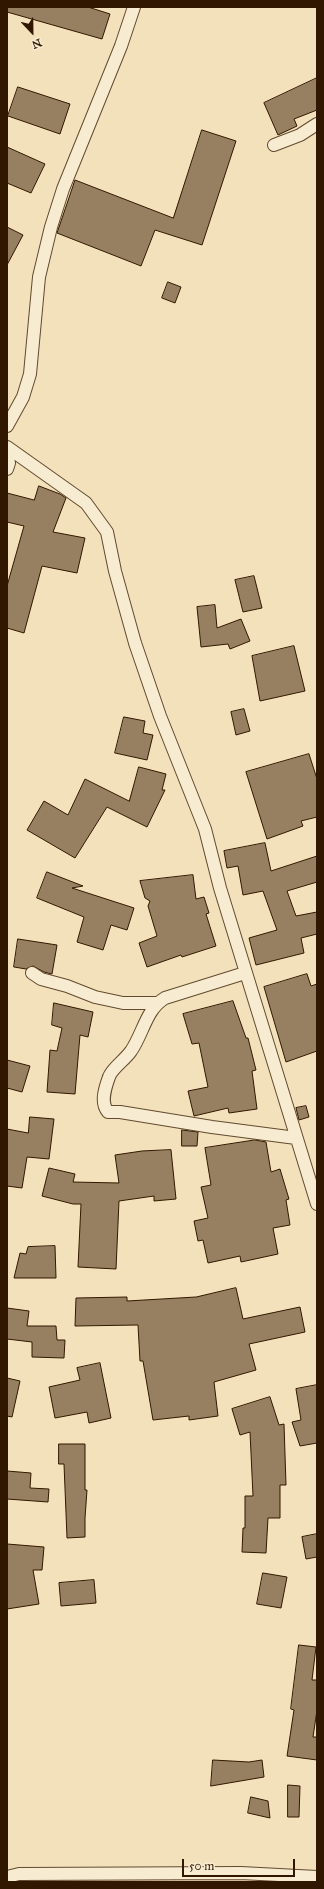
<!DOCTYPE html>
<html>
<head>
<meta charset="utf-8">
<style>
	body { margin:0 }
	#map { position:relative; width:324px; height:1889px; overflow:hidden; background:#f2e1ba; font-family:"IM FELL Great Primer",serif }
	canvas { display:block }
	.frame { position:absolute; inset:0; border:8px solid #321700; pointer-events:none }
	.north { position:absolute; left:12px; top:12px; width:40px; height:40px; -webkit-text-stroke:3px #f7ecd2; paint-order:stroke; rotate:158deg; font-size:11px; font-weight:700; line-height:16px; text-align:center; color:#321700 }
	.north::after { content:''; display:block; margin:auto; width:14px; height:18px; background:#321700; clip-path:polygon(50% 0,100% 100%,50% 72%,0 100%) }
	.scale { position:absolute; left:182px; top:1859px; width:113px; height:18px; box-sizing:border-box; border:2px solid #321700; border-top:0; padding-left:5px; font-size:12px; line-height:14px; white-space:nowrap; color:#321700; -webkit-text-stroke:3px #f7ecd2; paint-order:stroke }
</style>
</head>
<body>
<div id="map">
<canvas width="324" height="1889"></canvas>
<div class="frame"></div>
<div class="north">N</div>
<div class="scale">50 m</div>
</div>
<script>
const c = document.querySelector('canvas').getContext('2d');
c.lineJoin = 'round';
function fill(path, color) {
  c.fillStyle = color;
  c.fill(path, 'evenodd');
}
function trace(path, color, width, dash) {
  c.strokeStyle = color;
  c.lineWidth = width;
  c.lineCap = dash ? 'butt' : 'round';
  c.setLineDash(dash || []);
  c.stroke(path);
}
const building = new Path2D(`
	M7,7H88L110,14L102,39L7,12Z
	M317,78V110L294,119L297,126L278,135L264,103Z
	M18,87L70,104L60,134L8,116Z
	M202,130L236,141L202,245L155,230L141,266L57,233L75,180L173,218Z
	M7,147L45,164L31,193L7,183Z
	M7,227L23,235L7,265Z
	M168,282L181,287L175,303L162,298Z
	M39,486L60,494L66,498L53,532L85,538L77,573L42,566L24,633L7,628V586L24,526L7,522V493L34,500Z
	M254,576L262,608L243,612L235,580Z
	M215,605L217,628L241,619L250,641L230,649L228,644L201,647L197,607Z
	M294,646L305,691L260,701L252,656Z
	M244,709L250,731L236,735L231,712Z
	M124,717L145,721L143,733L153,735L147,760L115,753Z
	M309,754L317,779V817L301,821L303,826L267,839L246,772Z
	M139,767L166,774L162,790H165L147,827L107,807L75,858L27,830L44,801L68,815L85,779L129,801Z
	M265,843L271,871L317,856V882L287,891L296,916L317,912V934L301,938L304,953L256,965L249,938L277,930L263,891L243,895L238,866L227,868L224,851Z
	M47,872L83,886L72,888L134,908L127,930L111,925L103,950L77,942L84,917L37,898Z
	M193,875L196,899L204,897L209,913L206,914L216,946L182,957L181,955L147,967L139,943L157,936L148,906L150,901L145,898L140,881Z
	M18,939L57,945L52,974L44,972L33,966L26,969L14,967Z
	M307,974L311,986L317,984V1051L286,1062L264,987Z
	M233,1001L246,1038H248L256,1070L252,1071L257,1109L229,1113L228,1108L194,1116L188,1091L208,1087L199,1043L192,1044L183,1014Z
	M54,1003L93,1012L88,1037L80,1035L75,1094L47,1092L50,1050L57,1051L62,1028L52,1025Z
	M7,1060L30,1066L22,1092L7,1088Z
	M306,1106L309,1117L299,1120L296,1108Z
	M30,1117L54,1119L49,1159L27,1157L22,1188L7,1186V1129L28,1133Z
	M182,1130L198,1132L197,1146H182Z
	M255,1140L266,1142L271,1172L280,1169L289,1199L286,1200L290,1225L273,1228L278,1254L241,1262L240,1256L208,1263L203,1240L198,1241L194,1221L208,1218L201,1187L211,1185L205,1148Z
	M171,1150L176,1199L154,1201V1196L119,1201L116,1269L78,1267L81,1204H73L42,1196L49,1168L75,1174L73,1182L119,1183L115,1155L142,1151Z
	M55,1246L56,1278H14L20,1253L26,1254L28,1247Z
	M236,1288L243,1319L300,1307L305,1332L249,1344L256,1370L214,1382L218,1416L189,1420V1416L153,1420L143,1361H140L138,1325L75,1326L76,1298L127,1297V1301L196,1297Z
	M7,1308L29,1311L27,1326H56L57,1340H65L64,1358L32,1357V1342L7,1339Z
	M100,1363L111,1418L89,1423L87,1412L55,1418L49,1387L80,1380L77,1368Z
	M7,1378L20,1381L12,1417L7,1416Z
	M317,1385V1443L300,1446L292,1422L301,1420L296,1389Z
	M270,1397L279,1425L284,1424L286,1485H280V1518H268L266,1553L242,1552L243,1528H245V1496H253L250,1432L240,1435L232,1409Z
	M59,1444H85V1490H87L85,1518V1537L67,1538L64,1464H59Z
	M7,1471L31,1473L30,1488L49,1489L48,1502L7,1499Z
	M317,1534V1557L306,1559L302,1537Z
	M7,1544L44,1547L42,1570H33L39,1604L7,1609Z
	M263,1573L287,1577L281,1608L257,1604Z
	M94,1580L96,1603L61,1606L59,1583Z
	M299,1645L316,1647L312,1680H317V1710L313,1737H317V1760L287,1756L294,1710L291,1709Z
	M213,1760L249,1762L262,1760L264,1777L211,1786Z
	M288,1785L300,1786L299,1817H288Z
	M251,1797L268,1801L270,1818L248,1813Z`);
fill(building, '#968061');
trace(building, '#321700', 1);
const minor = new Path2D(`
	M274,145L300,135L317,124
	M7,426L23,397L30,374L39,277L51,227L63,189L121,46L134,7
	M7,447L86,503L107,532L115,571L135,643L160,716L205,829L220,888L317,1204
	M7,455L9,463L7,469
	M32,973L41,979L67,986L95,997L123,1003H156
	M245,973L165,998C146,1009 143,1034 131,1051C125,1060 112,1068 109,1077C105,1088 100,1103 108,1112H120L212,1127L296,1138
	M7,1877L19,1874L241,1873L317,1877`);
trace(minor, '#624a2e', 14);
trace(minor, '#f7ecd2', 12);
</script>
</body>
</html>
